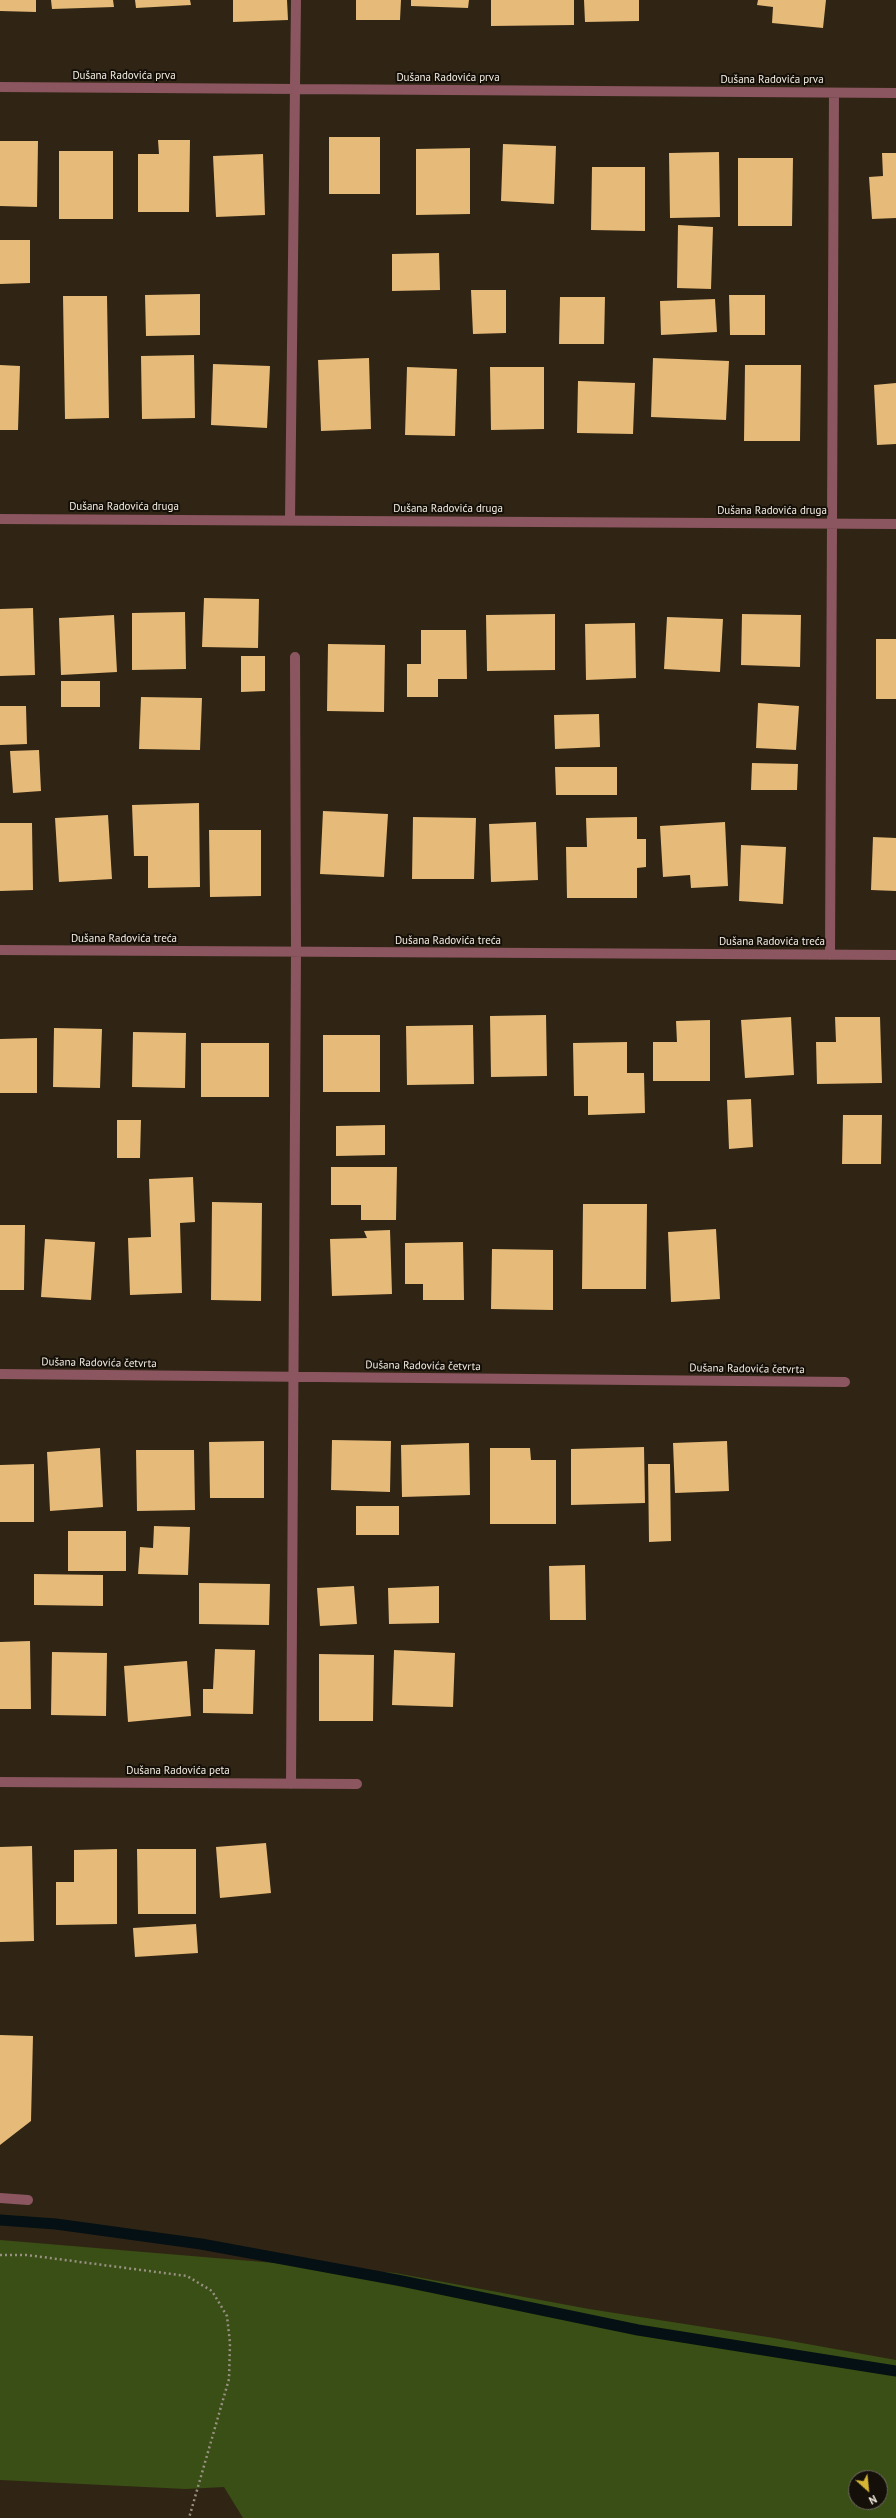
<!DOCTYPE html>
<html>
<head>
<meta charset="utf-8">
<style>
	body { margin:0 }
	#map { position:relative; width:896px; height:2518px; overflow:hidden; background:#302514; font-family:"PT Sans",sans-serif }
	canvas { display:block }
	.north { position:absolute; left:848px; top:2470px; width:40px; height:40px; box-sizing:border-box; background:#140f08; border:1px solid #6d675f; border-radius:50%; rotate:153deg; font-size:11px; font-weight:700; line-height:16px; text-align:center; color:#f3ece1 }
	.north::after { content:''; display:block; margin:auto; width:14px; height:18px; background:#d6b534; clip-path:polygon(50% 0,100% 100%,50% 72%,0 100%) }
</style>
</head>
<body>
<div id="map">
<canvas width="896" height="2518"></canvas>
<div class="north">N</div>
</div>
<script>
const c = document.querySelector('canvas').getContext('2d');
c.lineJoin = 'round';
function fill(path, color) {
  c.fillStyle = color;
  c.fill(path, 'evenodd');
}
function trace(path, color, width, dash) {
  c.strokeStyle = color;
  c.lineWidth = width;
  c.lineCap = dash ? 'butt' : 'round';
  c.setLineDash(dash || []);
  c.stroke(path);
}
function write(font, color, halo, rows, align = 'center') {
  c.font = font + ' "PT Sans",sans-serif';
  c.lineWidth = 4;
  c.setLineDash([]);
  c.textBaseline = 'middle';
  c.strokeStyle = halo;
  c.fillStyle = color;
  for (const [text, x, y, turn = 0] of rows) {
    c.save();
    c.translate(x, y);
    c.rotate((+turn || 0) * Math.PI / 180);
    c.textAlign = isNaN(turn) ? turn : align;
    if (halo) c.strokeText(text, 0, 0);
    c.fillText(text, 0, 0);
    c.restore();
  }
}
fill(new Path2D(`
	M0,2240L395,2273L589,2309L774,2338L896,2360V2518H243L224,2487L186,2489L0,2480ZM856,2478H880V2502H856Z`), '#3a4f15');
trace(new Path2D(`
	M0,2220L56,2224L201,2244L397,2280L638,2330L896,2371`), '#041013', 11);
fill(new Path2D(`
	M0,0H36V12L0,11Z
	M51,0H113L114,7L52,9Z
	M135,0H190L191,5L136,8Z
	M233,0H287L288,20L233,22Z
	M356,0H401L400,20H356Z
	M411,0H469L468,8L411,6Z
	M491,0H574V25L491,26Z
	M584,0H639V21L585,22Z
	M758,0H826L823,28L772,23L773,7L757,5Z
	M329,137H380V194H329Z
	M158,140H190L189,212H138V154H159Z
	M0,141H38L37,207L0,206Z
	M503,144L556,146L554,204L501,201Z
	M470,148V214L416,215V149Z
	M59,151H113V219H59Z
	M719,152L720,217L670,218L669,153Z
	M882,153H896V218L872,219L869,177L883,176Z
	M263,154L265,215L216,217L213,156Z
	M738,158H793L792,226H738Z
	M592,167H645V231L591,230Z
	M678,225L713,227L711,289L677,288Z
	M0,240H30V283L0,284Z
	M439,253L440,290L392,291V254Z
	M471,290H506V333L473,334Z
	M200,294V335L146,336L145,295Z
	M729,295H765V335H730Z
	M63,296H107L109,418L65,419Z
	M560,297H605L604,344H559Z
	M715,299L717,332L661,335L660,301Z
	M194,355L195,418L142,419L141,356Z
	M369,358L371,429L321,431L318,360Z
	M653,358L729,361L726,420L651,417Z
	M213,364L270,366L267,428L211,425Z
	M0,365L20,366L18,430H0Z
	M745,365H801L800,441H744Z
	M407,367L457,369L455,436L405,435Z
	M490,367H544V429L491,430Z
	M578,381L635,383L633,434L577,433Z
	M896,383V444L877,445L874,385Z
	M204,598L259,599L258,648L202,647Z
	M33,608L35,675L0,676V609Z
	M185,612L186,669L132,670V613Z
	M555,614V670L487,671L486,615Z
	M742,614L801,615L800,667L741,665Z
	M114,615L117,672L61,675L59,618Z
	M667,617L723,619L720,672L664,669Z
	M635,623L636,678L586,680L585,624Z
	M421,630H466L467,679H438V697H407V664H421Z
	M876,639H896V699H876Z
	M328,644L385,645L384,712L327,711Z
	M241,656H265V691L241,692Z
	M61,681H100V707H61Z
	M141,697L202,698L200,750L139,749Z
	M758,703L799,706L796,750L756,748Z
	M0,706H26L27,744L0,745Z
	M599,714L600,747L555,749L554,715Z
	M39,750L41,791L13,793L10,751Z
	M752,763L798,764L797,790H751Z
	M555,767H617V795H556Z
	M199,803L200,887L148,888V856H134L132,805Z
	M323,811L388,814L384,877L320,874Z
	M108,815L112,879L59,882L55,818Z
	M413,817L476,818L474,879H412Z
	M637,817V839H646V867L637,868V898H567L566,847H587L586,818Z
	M536,822L538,880L491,882L489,824Z
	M725,822L728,886L691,888L690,875L663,877L660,826Z
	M0,823H32L33,890L0,891Z
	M209,830H261V896L210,897Z
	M873,837L896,838V891L871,890Z
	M741,845L786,847L783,904L739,901Z
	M546,1015L547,1076L491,1077L490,1016Z
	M791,1017L794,1075L745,1078L741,1020Z
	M835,1017H880L882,1083L817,1084L816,1042H836Z
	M710,1020V1081H653V1042H677L676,1021Z
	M473,1025L474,1084L407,1085L406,1026Z
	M54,1028L102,1029L100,1088L53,1087Z
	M133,1032L186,1033L185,1088L132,1087Z
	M323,1035H380V1092H323Z
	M37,1038V1093H0V1039Z
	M627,1042V1073H644L645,1113L588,1115V1096H574L573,1043Z
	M201,1043H269V1097H201Z
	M751,1099L753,1147L729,1149L727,1100Z
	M843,1115H882L881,1164H842Z
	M117,1120H141L140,1158H117Z
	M385,1125V1155L336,1156V1126Z
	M331,1167H397L396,1220H361V1205H331Z
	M193,1177L195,1222L180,1223L182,1293L130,1295L128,1238L151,1237L149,1179Z
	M212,1202L262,1203L261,1301L211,1300Z
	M583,1204H647L646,1289H582Z
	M0,1225H25L24,1290H0Z
	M716,1229L720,1299L671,1302L668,1232Z
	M390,1230L392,1294L332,1296L330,1239L367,1238L364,1231Z
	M45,1239L95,1242L91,1300L41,1297Z
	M463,1242L464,1300H423V1284H405V1243Z
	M492,1249L553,1250V1310L491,1309Z
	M332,1440L391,1441L390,1492L331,1490Z
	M264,1441V1498H210L209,1442Z
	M727,1441L729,1491L675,1493L673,1443Z
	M469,1443L470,1495L402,1497L401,1445Z
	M644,1447L645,1503L571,1505V1449Z
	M100,1448L103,1507L50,1511L47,1452Z
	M490,1448H530L531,1460H556V1524H490Z
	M136,1450H194L195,1510L137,1511Z
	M34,1464V1522H0V1465Z
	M648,1464H670L671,1541L649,1542Z
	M356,1506H399V1535H356Z
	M154,1526L190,1527L188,1575L138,1574L140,1547L153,1548Z
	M68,1531H126V1571H68Z
	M585,1565L586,1620H550L549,1566Z
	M34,1574L103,1575V1606L34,1605Z
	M199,1583L270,1584L269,1625L199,1624Z
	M354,1586L357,1624L320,1626L317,1588Z
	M439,1586V1623L389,1624L388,1588Z
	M30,1641L31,1709H0V1642Z
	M215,1649L255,1650L253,1714L203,1713V1689H213Z
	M394,1650L455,1653L453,1707L392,1705Z
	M52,1652L107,1653L106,1716L51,1715Z
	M319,1654L374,1655L373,1721H319Z
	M187,1661L191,1716L128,1722L124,1666Z
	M266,1843L271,1893L220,1898L216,1847Z
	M32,1846L34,1941L0,1942V1847Z
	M117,1849V1924L56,1925V1882H74V1850Z
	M137,1849H196V1914H138Z
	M196,1924L198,1953L135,1957L133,1928Z
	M0,2035L33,2036L31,2121L0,2145Z`), '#e6ba78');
trace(new Path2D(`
	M0,2255H27L187,2276L212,2291L227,2316L230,2343L229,2379L189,2518`), '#989082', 2.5, [2, 3]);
trace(new Path2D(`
	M0,87L896,93
	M0,519L896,524
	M290,520L296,0
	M0,950L896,955
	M830,955L834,93
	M0,1374L845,1382
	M0,1782L357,1784
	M291,1784L296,952L295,657
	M0,2198L28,2200`), '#8b565f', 10);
write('11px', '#f3ece1', '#140f08', [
	["Dušana Radovića prva",124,76],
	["Dušana Radovića prva",448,78],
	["Dušana Radovića prva",772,80],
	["Dušana Radovića druga",124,507],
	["Dušana Radovića druga",448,509],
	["Dušana Radovića druga",772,511],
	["Dušana Radovića treća",124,939],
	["Dušana Radovića treća",448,941],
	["Dušana Radovića treća",772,942],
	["Dušana Radovića četvrta",99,1363,1],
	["Dušana Radovića četvrta",423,1366,1],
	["Dušana Radovića četvrta",747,1369,1],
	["Dušana Radovića peta",178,1771]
]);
</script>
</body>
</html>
